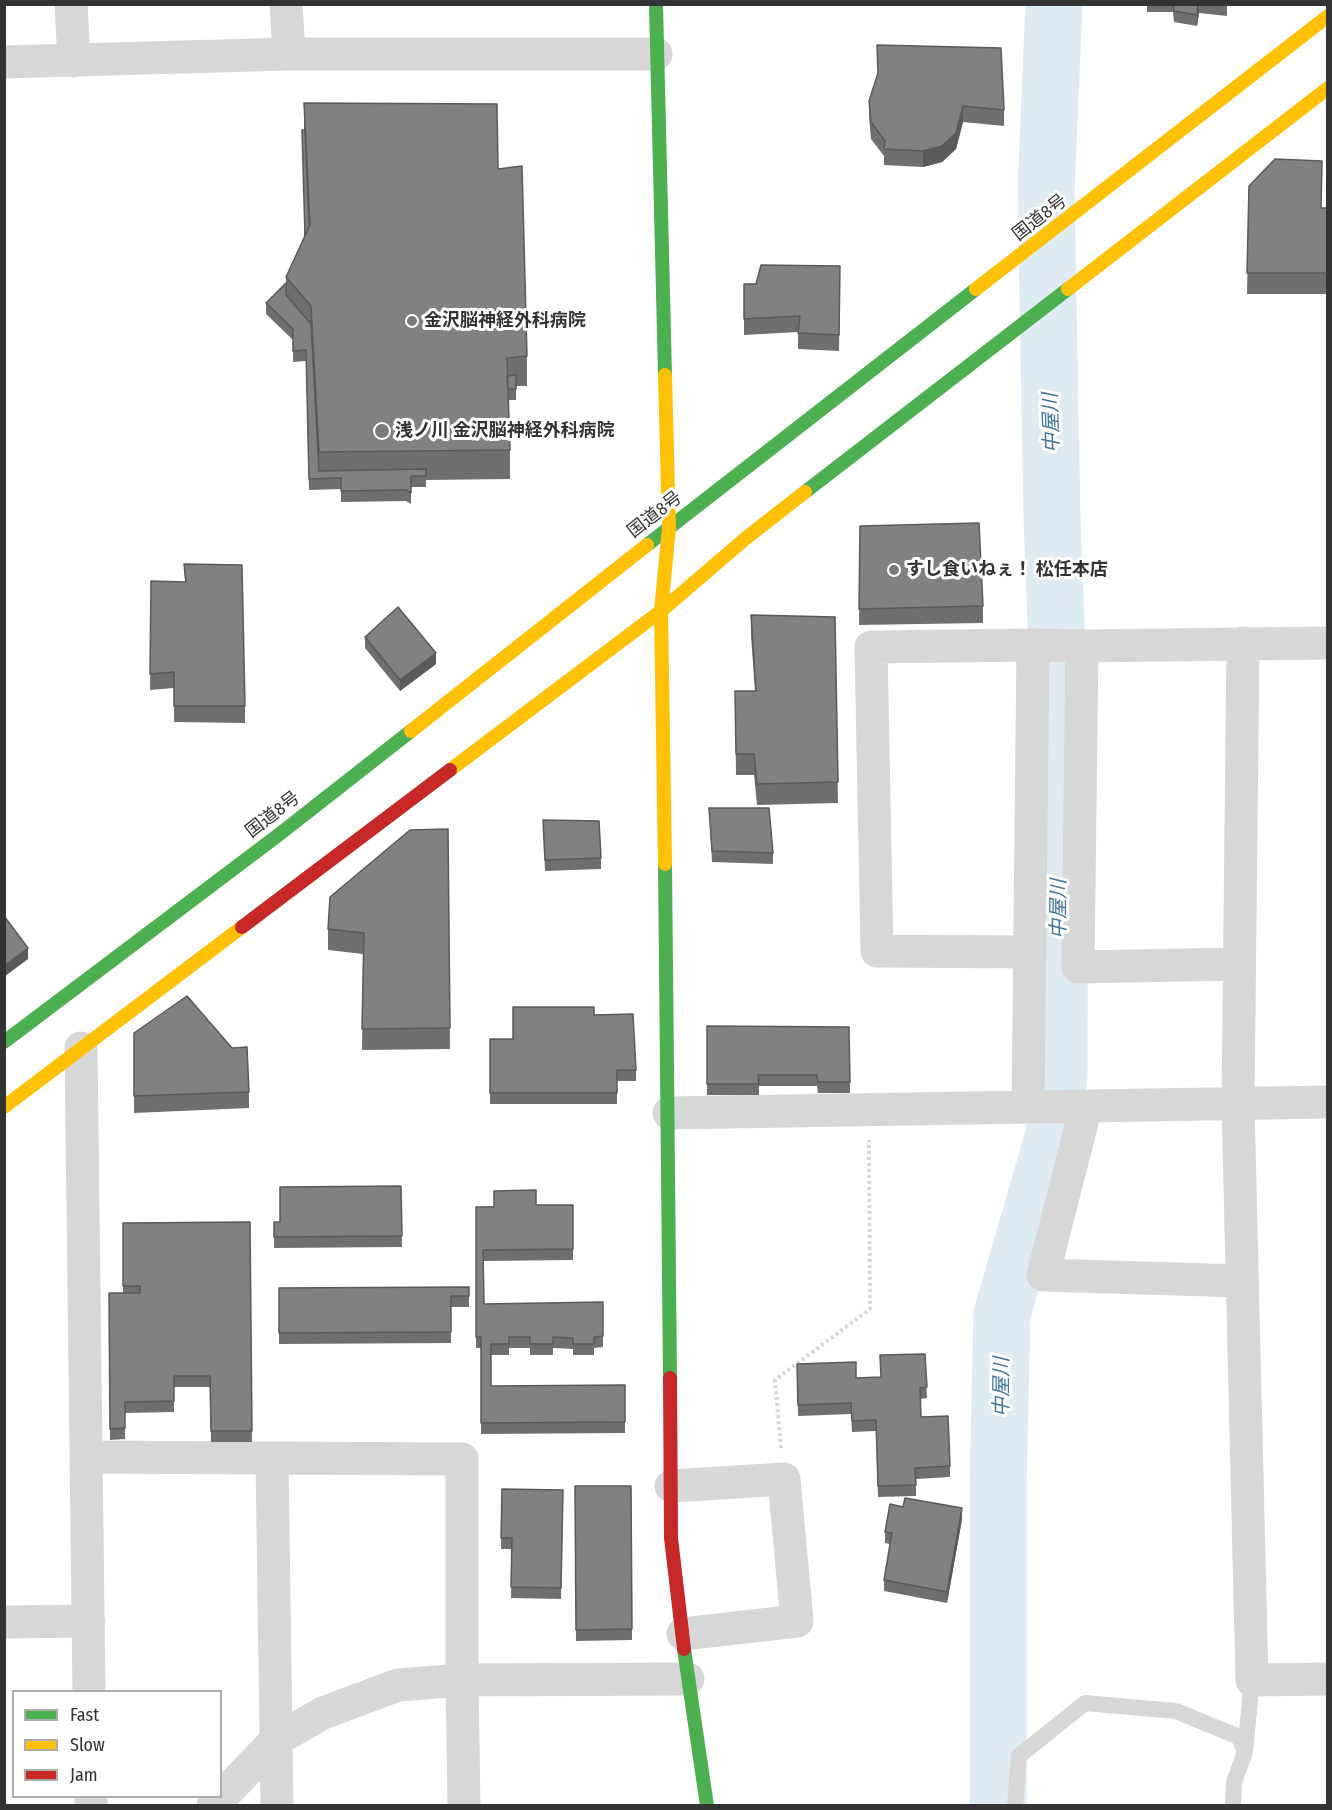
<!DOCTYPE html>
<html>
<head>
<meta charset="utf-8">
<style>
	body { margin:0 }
	#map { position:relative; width:1332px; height:1810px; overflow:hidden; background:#fff; font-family:"Fira Sans Condensed",sans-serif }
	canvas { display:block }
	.frame { position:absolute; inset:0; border:6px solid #333; pointer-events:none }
	.legend { position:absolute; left:12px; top:1690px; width:210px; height:108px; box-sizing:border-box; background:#fff; border:2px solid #adadad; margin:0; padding:8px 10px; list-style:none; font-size:18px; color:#333 }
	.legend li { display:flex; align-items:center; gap:12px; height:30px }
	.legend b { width:30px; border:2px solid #adadad }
</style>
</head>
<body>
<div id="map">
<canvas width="1332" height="1810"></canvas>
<div class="frame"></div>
<ul class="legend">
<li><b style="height:8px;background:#4caf50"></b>Fast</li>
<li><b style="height:8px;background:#ffc107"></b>Slow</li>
<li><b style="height:8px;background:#c62828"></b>Jam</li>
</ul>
</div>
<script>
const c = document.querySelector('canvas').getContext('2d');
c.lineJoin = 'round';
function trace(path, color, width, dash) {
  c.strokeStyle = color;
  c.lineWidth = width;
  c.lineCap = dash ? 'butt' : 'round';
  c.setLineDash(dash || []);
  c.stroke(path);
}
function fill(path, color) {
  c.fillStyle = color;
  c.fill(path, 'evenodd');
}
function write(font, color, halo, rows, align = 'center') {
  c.font = font + ' "Fira Sans Condensed","Noto Sans JP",sans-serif';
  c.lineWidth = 6;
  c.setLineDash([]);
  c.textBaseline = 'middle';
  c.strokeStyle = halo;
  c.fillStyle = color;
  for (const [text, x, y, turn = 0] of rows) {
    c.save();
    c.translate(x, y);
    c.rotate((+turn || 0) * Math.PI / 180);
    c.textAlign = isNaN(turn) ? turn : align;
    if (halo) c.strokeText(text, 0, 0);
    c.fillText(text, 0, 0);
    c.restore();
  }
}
trace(new Path2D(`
	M998,1806V1485L1002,1314L1054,1135L1059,1075L1060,724L1052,519L1046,191L1054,4`), '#ddebf3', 57);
trace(new Path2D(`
	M781,1448L775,1380L870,1309L869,1140`), '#d6d6d6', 4, [3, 3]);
trace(new Path2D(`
	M1015,1806L1019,1756L1085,1703L1176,1711L1239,1737L1245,1752
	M1233,1806L1234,1782L1245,1752L1252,1680`), '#d7d7d7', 16);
trace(new Path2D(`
	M71,4L74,61
	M286,4L289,54
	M4,62L289,54H656
	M1243,643L1238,1104L1252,1680L1328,1679
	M1082,646L1078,967L1238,964
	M1030,952L877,951L871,647L1033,645
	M81,1048L89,1692
	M1028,1107L1033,645L1082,646L1328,643
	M1086,1107L1043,1275L1242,1281
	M669,1113L1328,1102
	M86,1457L462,1459V1680L464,1806
	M272,1458L277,1806
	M671,1486L784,1479L797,1621L683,1634
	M4,1622L89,1621
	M91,1796V1806
	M213,1806L276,1740L323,1713L398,1685L462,1680L688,1679`), '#d7d7d7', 33);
trace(new Path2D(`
	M656,4L665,375
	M805,492L1068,289
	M647,545L976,289
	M665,864L670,1378
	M4,1042L281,833L411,731
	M684,1649L707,1806`), '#4caf50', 14);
trace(new Path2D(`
	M976,289L1328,16
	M1068,289L1328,88
	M411,731L647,545
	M450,770L661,611L746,538L805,492
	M665,864L661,611L669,528L665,375
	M4,1107L242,927`), '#ffc107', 14);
trace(new Path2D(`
	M242,927L450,770
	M670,1378L671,1538L684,1649`), '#c62828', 14);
fill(new Path2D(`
	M1147,4H1227V16L1199,13L1197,26L1174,22L1173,12H1147Z
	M877,45L1004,110V126L963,122L956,149L942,162L923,167L884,165V156L871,139L869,117V101L878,75Z
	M304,103L498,169L527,356V386H516V400H508L510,450V479L426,480V487H411V504L406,501L341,502V489L309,490L306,361L293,362V340L266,314V303L286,283V277L304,237Z
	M1249,186L1321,208H1328V294H1247Z
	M840,282L839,351L798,349V332L744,335V284Z
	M860,526L983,606V623L859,625Z
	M184,564L245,706V723L174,722V688L150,690L151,581L185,582Z
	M751,615L835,617L838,803L757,805L754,775H736L735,691H755L751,636Z
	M365,637L436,664L400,691L365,648Z
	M709,808L773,853V864L712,862Z
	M543,820L601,858V869L545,871Z
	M448,829L450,1049L362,1050L363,954L328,950V929Z
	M594,1015L636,1070V1081H617V1104H490V1039H513Z
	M707,1026L850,1082V1093H818L817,1086H759V1095H707Z
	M134,1033L249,1092V1108L134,1113Z
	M401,1186L402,1247L274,1248V1222H280Z
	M536,1205H573V1260L483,1261L484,1304L603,1302V1347L594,1348V1355H573V1349L553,1348V1355H530V1348H509V1355H491V1386L625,1385V1433L481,1434V1348H476V1207Z
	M250,1222L252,1442H211L210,1387H174V1412L125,1413V1439L110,1440L109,1293H123V1223Z
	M469,1287V1307H451V1343L279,1344V1288Z
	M925,1354L927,1398L920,1399L921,1417L950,1466V1477L916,1479V1496L878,1497L876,1431L852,1432L851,1414L798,1416L797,1364L856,1378L881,1377Z
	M575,1486H631L632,1640L576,1641Z
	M502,1489L563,1490L561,1599L511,1598L512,1549H501Z
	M962,1519L947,1603L884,1591V1580L890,1544L885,1543V1532Z`), '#6f6f6f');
fill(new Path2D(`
	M1199,4V13L1197,26V15Z
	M963,106V122L956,149L942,162L923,167V151Z
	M436,653V664L400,691V680Z
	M28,948V959L4,977V966Z
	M962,1508V1519L947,1603V1592Z`), '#5a5a5a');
const building = new Path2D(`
	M1173,4H1198L1197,15L1174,11Z
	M877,45L1001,48L1004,110L963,106L956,133L942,146L923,151L884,149L885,141L871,122L869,101L878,73Z
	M304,103L497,104L498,169L522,166L527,356L507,358L510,450L319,452L311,306L286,277L310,225Z
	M302,130H305L309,226L305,236Z
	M1275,159L1322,161L1321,208H1328V273H1247L1249,186Z
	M761,265L840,266L839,335L798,333L800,316L744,319V284H756Z
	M286,283V295L311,324L319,471L426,469V476H411V493L406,490L341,491V478L309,479L306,350L293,351V329L266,303Z
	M516,375V389H508L507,376Z
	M979,523L983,606L859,609L860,526Z
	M184,564L242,565L245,706H174V672L150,674L151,581L186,582Z
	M398,607L436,653L400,680L365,637Z
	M751,615L835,617L838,782L757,784L754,754H736L735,691H756Z
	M709,808H769L773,853L712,851Z
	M543,820L599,821L601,858L545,860Z
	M448,829L450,1028L362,1029L364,933L328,929L330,897L410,830Z
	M4,916L28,948L4,966Z
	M187,996L232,1048L247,1047L249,1092L134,1096V1033Z
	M513,1007H594V1015L633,1014L636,1070H617V1093H490V1039H513Z
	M707,1026L849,1027L850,1082H818L817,1075H758L759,1084H707Z
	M401,1186L402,1236L274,1237V1222H280V1187Z
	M536,1190V1205H573V1249L483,1250L484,1304L603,1302V1336L594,1337V1344H573V1338L553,1337V1344H530V1337H509V1344H491V1386L625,1385V1422L481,1423V1337H476V1207H494V1191Z
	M250,1222L252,1431H211L210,1376H174V1401L125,1402V1428L110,1429L109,1293H140V1286H123V1223Z
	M469,1287V1296H451V1332L279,1333V1288Z
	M925,1354L927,1387L920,1388L921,1417L948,1416L950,1466L915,1468L916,1485L878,1486L876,1420L852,1421L851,1403L798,1405L797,1364L856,1362V1378L881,1377L880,1355Z
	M575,1486H631L632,1629L576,1630Z
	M502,1489L563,1490L561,1588L511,1587L512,1538H501Z
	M905,1498L962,1508L947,1592L884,1580L892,1533L885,1532L890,1504L903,1507Z`);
fill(building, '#818181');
trace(building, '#5a5a5a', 1.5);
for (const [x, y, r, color] of [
	[412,321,6,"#7a7a7a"],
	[382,431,8,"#7a7a7a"],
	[894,570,6,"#7a7a7a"]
]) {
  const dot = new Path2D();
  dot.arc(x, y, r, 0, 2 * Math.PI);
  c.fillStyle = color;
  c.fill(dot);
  trace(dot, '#fff', 2);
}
write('18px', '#333', '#fff', [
	["国道8号",1040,218,-38],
	["国道8号",655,515,-38],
	["国道8号",273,815,-38]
]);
write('bold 18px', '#333', '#fff', [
	["金沢脳神経外科病院",424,321],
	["浅ノ川 金沢脳神経外科病院",395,431],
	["すし食いねぇ！ 松任本店",906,570]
], 'left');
write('italic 20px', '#3f7597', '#fff', [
	["中屋川",1052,423,-92],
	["中屋川",1059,909,-90],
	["中屋川",1002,1387,-90]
]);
</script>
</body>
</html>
